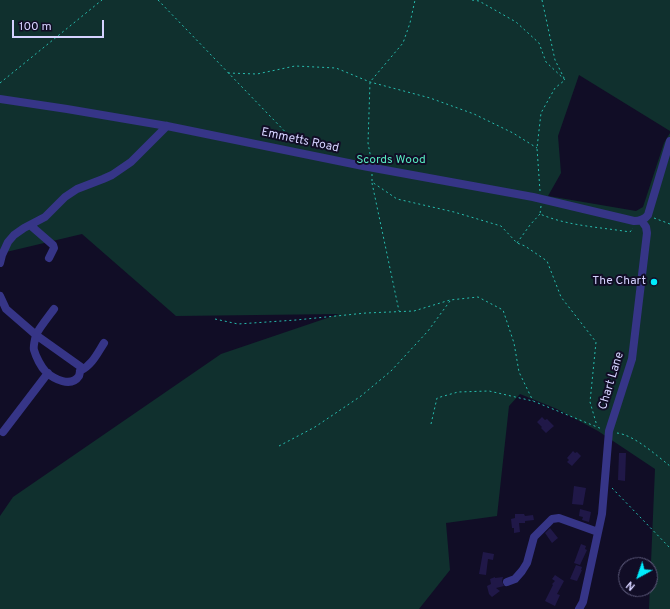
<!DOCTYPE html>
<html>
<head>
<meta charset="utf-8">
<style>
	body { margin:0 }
	#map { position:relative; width:670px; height:609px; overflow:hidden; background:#110d26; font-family:Overpass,sans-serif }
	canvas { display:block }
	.north { position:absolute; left:618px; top:557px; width:40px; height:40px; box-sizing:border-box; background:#110d26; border:1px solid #5f5c7d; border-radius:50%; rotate:220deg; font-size:11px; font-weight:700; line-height:16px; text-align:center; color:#d5d2ff }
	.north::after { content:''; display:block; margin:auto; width:14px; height:18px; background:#00ecfd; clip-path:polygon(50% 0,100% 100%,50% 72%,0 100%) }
	.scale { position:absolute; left:12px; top:20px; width:92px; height:18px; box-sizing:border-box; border:2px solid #d5d2ff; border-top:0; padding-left:5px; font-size:12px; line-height:14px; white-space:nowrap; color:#d5d2ff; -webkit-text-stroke:3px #110d26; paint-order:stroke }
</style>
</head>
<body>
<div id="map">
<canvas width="670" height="609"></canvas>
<div class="north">N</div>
<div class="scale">100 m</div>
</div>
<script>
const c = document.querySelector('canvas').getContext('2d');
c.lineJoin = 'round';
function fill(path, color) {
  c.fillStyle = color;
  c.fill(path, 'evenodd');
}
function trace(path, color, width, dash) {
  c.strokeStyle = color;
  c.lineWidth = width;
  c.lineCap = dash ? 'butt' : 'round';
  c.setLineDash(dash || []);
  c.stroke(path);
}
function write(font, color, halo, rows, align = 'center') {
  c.font = font + ' Overpass,sans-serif';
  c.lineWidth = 4;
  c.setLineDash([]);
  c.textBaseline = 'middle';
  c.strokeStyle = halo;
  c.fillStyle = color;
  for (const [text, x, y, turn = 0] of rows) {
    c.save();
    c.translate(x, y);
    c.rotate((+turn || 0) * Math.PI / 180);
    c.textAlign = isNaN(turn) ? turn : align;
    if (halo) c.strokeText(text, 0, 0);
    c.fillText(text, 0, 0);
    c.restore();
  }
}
fill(new Path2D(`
	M0,0H670V131L579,75L558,136L561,173L548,196L636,211L643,207L664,143L670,133V609H649L655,469L598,431L557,409L520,394L509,406L497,516L446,523L450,570L419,609H0V516L13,497L221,354L339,314L176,316L82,234L2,253L0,255Z`), '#10302e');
fill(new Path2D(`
	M542,417L545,420L547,419L554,426L546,433L541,428L542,427L537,422Z
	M573,451L575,453L577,452L581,456L572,466L567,462L569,460L567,458Z
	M619,453H626L625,481L618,480Z
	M574,486L586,488L583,505L572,504Z
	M580,509L591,512L589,522L582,520L583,517L579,516Z
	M515,514H524L525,516L533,515L534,520L525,521V523H519L520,532L514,533V528H512L511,519L515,518Z
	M550,528L558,538L552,543L545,533Z
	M581,544L586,546L585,549L587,550L580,565L574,563Z
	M483,552L494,554L493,560L488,559L486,575L479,574Z
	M576,565L582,567L581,570H582L577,581L570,579Z
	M555,575L564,581L557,594L560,595L555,606L545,601L553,585L552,584L555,581L552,579Z
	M495,577V578L503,577L502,581L504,586L496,588L500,591L492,597L489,594L487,586L491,584L490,579Z`), '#201848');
trace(new Path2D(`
	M158,0L297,144
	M472,0L479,1L516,22L539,43L546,62L565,80
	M542,0L555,60L565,80
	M228,73L257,74L295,66L336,68L370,82L430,98L474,114L513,133L537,148
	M0,83L102,0
	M371,159L368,143L370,82L403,43L410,23L415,0
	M372,174V182L397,199L454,212L501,226L517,243L525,246L547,261L561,297L596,342L590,402L597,426
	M372,183L399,311
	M540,191L537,148L541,113L555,88L565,80
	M541,206L540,214C568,226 599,227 630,232L633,228
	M654,218L670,224
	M517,243L530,225L540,214
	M215,319L238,324L296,320L366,313L414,311L450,300L478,297L503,310L514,343L519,372L533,401
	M431,424L437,398L458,392L489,391L533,401L602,429
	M617,433C634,435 656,455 670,466
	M279,446L315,427L361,396L391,371L428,331L450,301
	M612,488L670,548`), '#27bdaf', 1, [2, 3]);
trace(new Path2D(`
	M0,99L67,109L167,126L363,166L533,197L634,221C639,221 645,219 648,215L670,141
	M30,225L53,245L54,248L49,258
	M0,263L2,255L8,242L14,235L24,228L45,217L65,197L77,189L103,179L112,175L131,162L167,126
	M0,296L6,309L36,335L81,367C80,370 80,373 79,376C71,388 54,379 46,372C41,367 36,357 34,350C33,347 35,339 36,335C39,328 49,316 54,309
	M80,371C92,365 97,354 104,343
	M3,432L48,373
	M507,582L515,579L522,571L527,563L534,537L552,519L559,518L598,532
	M579,609L583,602L602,514L609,431L632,359L647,233L646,227L641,220`), '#363587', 8);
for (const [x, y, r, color] of [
	[654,282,4,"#00ecfd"]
]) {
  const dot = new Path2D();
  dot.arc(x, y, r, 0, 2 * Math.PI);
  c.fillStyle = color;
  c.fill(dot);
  trace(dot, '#110d26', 1.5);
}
write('12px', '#d5d2ff', '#110d26', [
	["Emmetts Road",300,141,12],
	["Chart Lane",612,381,-73]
]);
write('12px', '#56e7be', '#110d26', [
	["Scords Wood",391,161]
]);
write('12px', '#d5d2ff', '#110d26', [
	["The Chart",646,282]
], 'right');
</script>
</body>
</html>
